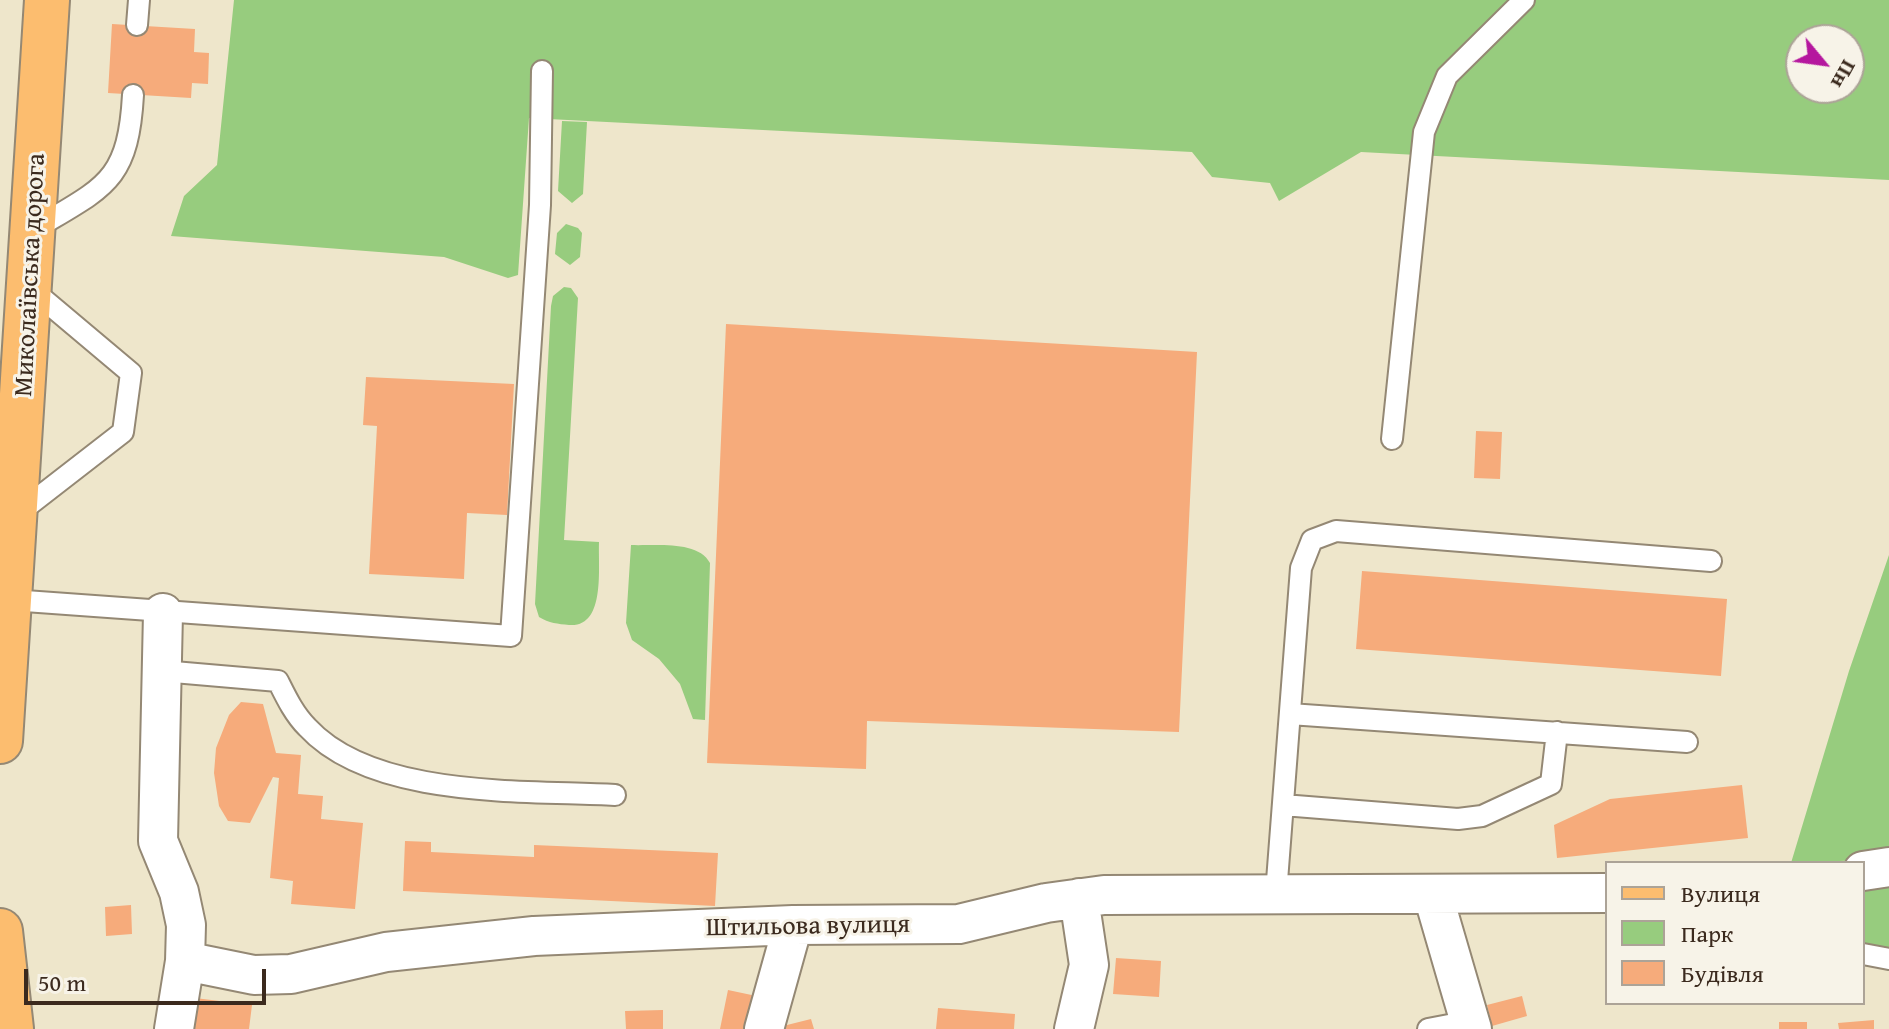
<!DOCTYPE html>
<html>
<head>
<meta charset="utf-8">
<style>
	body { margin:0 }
	#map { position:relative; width:1889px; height:1029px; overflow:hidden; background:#eee6cb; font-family:"Gentium Book Plus",serif }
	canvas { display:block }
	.legend { position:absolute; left:1605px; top:861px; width:260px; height:144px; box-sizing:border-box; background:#f7f3e8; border:2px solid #aca397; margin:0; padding:10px 14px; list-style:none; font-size:24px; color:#3b2a1e }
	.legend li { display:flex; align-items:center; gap:16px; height:40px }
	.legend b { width:40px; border:2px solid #aca397 }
	.north { position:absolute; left:1785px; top:24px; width:80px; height:80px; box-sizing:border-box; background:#f7f3e8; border:2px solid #aca397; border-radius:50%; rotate:119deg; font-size:22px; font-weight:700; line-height:32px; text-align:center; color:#3b2a1e }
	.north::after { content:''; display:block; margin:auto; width:28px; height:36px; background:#b5179e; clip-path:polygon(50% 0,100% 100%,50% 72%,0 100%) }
	.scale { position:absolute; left:24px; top:969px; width:242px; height:36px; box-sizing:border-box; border:4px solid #3b2a1e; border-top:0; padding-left:10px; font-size:24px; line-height:28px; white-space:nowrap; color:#3b2a1e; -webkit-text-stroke:6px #f7f3e8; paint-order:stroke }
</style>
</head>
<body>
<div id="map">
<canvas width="1889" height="1029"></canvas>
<ul class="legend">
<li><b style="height:10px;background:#fcbd6f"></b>Вулиця</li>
<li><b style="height:22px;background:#97cc7e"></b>Парк</li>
<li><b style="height:22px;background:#f6ab7b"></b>Будівля</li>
</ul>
<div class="north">Пн</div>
<div class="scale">50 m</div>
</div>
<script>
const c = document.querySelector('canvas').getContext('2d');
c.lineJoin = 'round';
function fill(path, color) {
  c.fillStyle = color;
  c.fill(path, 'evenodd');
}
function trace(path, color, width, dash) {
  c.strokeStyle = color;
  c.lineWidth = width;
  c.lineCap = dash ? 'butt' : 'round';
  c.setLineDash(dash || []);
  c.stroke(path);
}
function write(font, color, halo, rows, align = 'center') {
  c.font = font + ' "Gentium Book Plus",serif';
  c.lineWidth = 6;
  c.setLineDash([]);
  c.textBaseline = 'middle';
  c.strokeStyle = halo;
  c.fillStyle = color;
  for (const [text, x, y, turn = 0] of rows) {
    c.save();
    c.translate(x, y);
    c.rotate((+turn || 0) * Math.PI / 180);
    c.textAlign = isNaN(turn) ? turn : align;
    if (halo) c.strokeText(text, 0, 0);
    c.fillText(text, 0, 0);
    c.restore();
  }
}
fill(new Path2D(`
	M234,0H1889V180L1361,152L1279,201L1270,183L1212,177L1192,152L529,118L518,275L508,278L444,257L171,236L184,196L217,165ZM1801,40H1849V88H1801Z
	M562,121L587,122L583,194L572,203L558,191Z
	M566,224L578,228L582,233L580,257L570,265L555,254L557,233Z
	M564,287L571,288L578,298L564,540L599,542C598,568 606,628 569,625C558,624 549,623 539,617L535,604L551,306L553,296Z
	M631,545C655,546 698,540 710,563L705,720L693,719L680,684L659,659L632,640L626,623Z
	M1889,555V859L1791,863L1849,671Z
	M1889,879V951L1863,945V884Z`), '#97cc7e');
fill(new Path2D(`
	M112,24L195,29L194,52L209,53L208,84L192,83L191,98L108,93Z
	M726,324L1197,352L1179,732L867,721L866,769L707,763Z
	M366,377L514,384L507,515L467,513L464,579L369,574L377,426L363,425Z
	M1476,431L1502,432L1500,479L1474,478Z
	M1362,571L1727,599L1721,676L1356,649Z
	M241,702L263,704L276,753L301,755L298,794L323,796L321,819L363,823L355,909L291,904L293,881L270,878L279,778L273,777L250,823L228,821L219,806L214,773L216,748L229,715Z
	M1742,785L1748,838L1557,858L1554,825L1610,799Z
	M405,841L431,842V852L534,857V845L718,853L715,906L403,891Z
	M131,905L132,934L106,936L105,907Z
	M1116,958L1161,961L1159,997L1113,994Z
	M728,990L761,997L754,1029H720Z
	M1522,996L1527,1016L1492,1026L1487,1005Z
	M195,998L252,1005L249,1029H192Z
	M938,1008L1015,1014L1014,1029H936Z
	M663,1010V1029H626L625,1011Z
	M811,1019L814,1029H775V1028Z
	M1874,1020V1029H1839L1838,1023Z
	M1779,1022H1807V1029H1779Z`), '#f6ab7b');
const service = new Path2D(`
	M137,25L139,0
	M33,230C104,187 128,183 133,95
	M1392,439L1424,132L1447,76L1524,0
	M16,515L123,432L131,373L30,288
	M11,600L511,636L540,205L542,71
	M162,671L278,681C286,697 294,714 307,727C373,799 525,790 615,795
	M1290,714L1687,742
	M1283,805L1458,819L1482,816L1551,784L1557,732
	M1276,894L1301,568L1312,540L1336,531L1711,561
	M1863,954L1889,959
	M1428,1029L1470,1021`);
const minor = new Path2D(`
	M163,613L158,841L179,892L186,925L185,961L174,1029
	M1863,871L1889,867
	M1433,895L1472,1029
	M185,961L254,975L291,974L386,952L534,936L793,925L959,924L1046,903L1104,895L1607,893
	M764,1029L793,925
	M1074,1029L1089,965L1079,898`);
const primary = new Path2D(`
	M0,741L47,0
	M0,931L11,1029`);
trace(service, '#948874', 24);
trace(minor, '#948874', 42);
trace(primary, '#948874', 48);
trace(service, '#fff', 20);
trace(minor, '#fff', 38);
trace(primary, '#fcbd6f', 44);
write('26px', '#3b2a1e', '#f7f3e8', [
	["Миколаївська дорога",31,275,-87],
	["Штильова вулиця",808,927,-1]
]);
</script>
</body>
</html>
